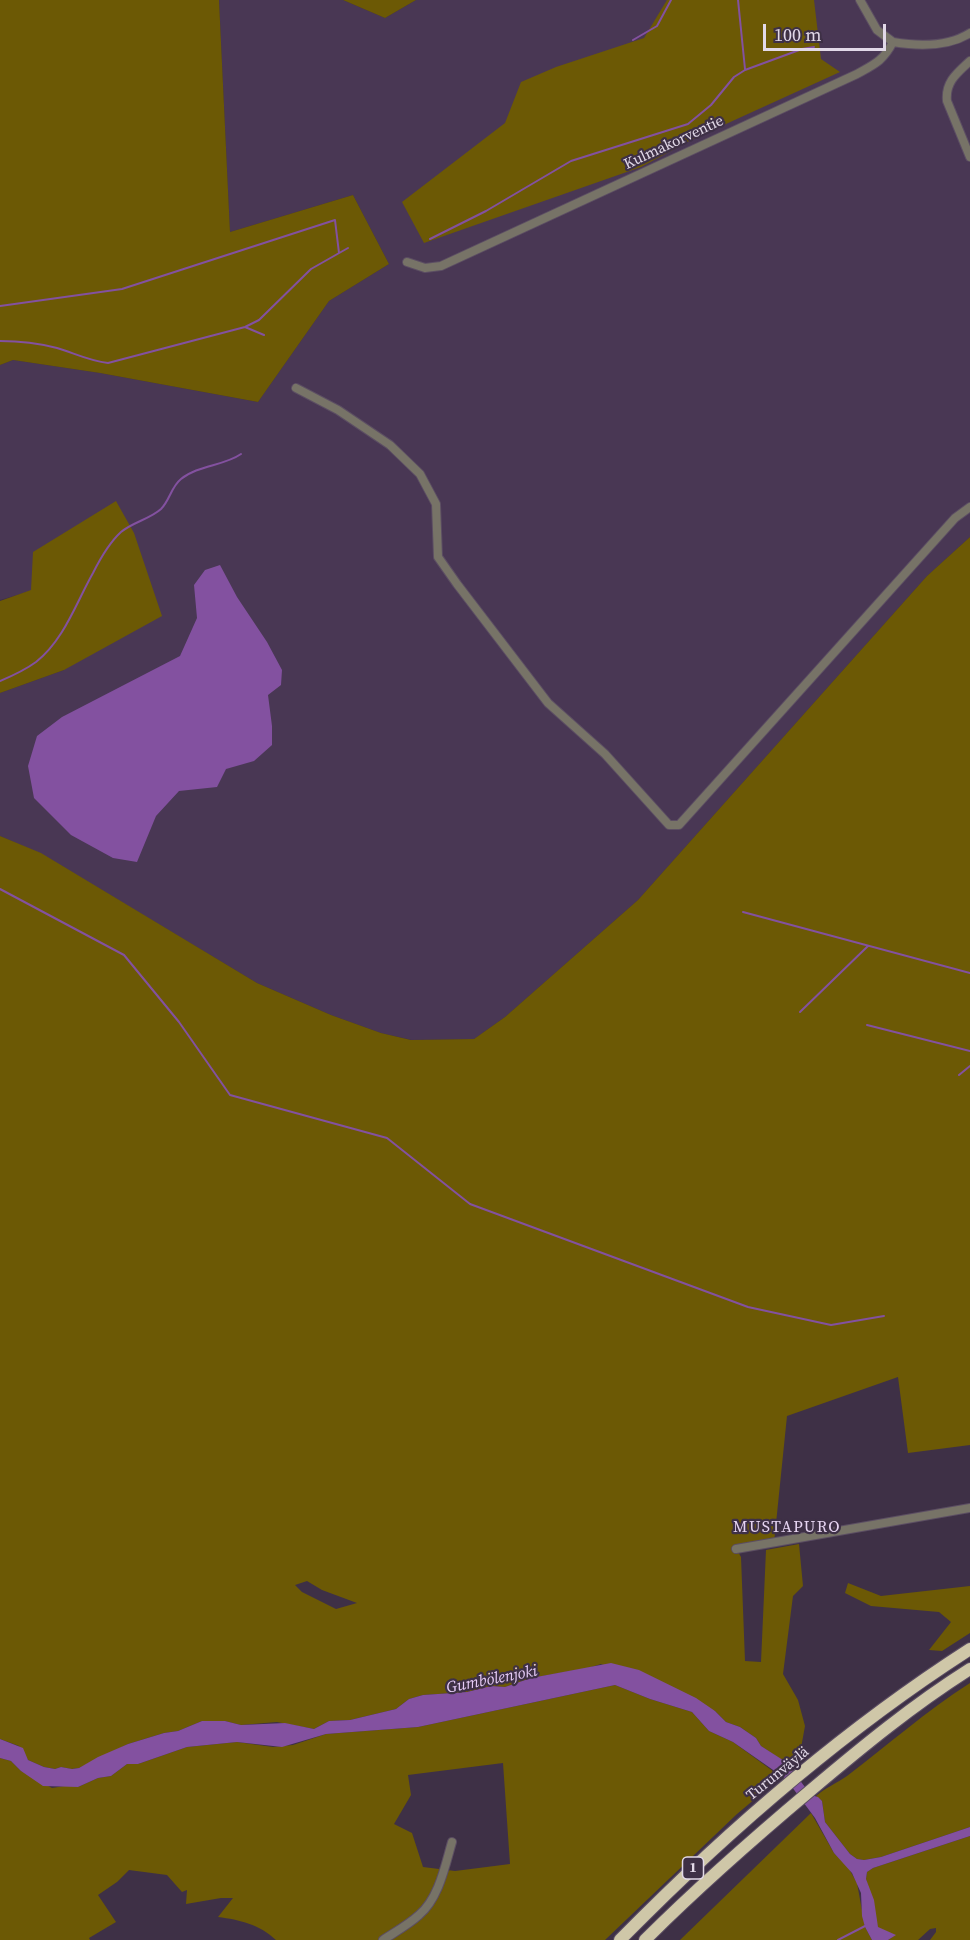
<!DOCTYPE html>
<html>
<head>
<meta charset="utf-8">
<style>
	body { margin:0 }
	#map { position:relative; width:970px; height:1940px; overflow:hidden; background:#3e3046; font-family:"Source Serif 4",serif }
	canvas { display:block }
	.scale { position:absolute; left:763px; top:24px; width:123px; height:27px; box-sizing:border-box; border:3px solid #e2d9e8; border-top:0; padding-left:8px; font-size:18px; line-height:21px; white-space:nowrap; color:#e2d9e8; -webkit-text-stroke:4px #3e3046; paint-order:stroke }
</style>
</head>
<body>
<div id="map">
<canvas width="970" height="1940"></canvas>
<div class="scale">100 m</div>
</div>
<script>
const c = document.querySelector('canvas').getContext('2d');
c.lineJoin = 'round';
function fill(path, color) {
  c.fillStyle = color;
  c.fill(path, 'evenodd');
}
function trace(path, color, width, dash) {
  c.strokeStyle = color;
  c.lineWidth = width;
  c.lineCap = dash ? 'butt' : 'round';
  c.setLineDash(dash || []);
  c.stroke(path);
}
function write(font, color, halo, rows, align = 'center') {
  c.font = font + ' "Source Serif 4",serif';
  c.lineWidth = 4.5;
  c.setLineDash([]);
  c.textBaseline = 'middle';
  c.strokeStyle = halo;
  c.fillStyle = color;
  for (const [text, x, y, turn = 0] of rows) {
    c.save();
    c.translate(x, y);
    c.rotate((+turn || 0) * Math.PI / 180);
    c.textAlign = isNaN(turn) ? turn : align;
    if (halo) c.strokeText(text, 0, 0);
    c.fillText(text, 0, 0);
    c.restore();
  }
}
fill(new Path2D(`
	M219,0H343L385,18L416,0H970V537L927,576L638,900L505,1017L474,1039L412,1040L381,1033L331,1015L257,983L41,854L0,836V693L64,670L31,591L0,600V365L13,360L100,373L258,402L329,301L389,264L353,195L230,232Z`), '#493754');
fill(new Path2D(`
	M0,0H219L230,232L353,195L389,264L329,301L258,402L100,373L13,360L0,365Z
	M343,0H416L385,18Z
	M667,0H814L821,59L840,72L693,139L641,167L424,243L402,202L505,123L521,82L556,67L644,38Z
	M116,501L134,533L162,616L64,670L0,693V601L31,590L33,552Z
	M970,537V1445L908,1453L898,1377L787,1416L774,1543L737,1550L741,1557L745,1661L761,1662L766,1550L799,1544L803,1586L793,1596L783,1674L798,1700L805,1726L799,1759L782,1760L761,1746L756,1738L740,1727L726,1722L715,1711L601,1664L588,1668L531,1678L505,1687L491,1686L467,1692L423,1695L409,1699L396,1709L350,1720L329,1721L314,1729L277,1722L241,1725L225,1721H202L178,1731L164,1733L128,1744L79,1768L71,1769L61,1767L55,1769L44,1767L28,1760L19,1746L0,1739V836L41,853L257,983L331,1015L381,1033L411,1040L474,1039L505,1017L638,900L927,576ZM307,1581L322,1590L357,1603L336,1609L302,1592L295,1585Z
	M848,1583L881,1596L970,1586V1633L942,1651L929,1650L951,1622L939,1612L871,1606L845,1593Z
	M970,1683V1827L881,1857L864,1860L857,1859L850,1854L825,1822L822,1801L816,1796C825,1788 837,1783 847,1776C888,1745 926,1711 970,1683Z
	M615,1685L650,1699L692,1712L709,1731L733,1742L781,1777L737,1814L605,1940H276C259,1924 240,1920 218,1917L233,1898H221L186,1904L187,1890L182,1892L167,1875L129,1870L117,1882L98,1895L116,1922L89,1938L90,1940H0V1758L11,1761L21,1771L52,1788L71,1785L78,1787L98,1778L111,1776L127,1764H138L187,1747L237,1742L273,1747L293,1745L326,1734L418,1727ZM503,1763L510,1864L455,1871L423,1867L412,1833L394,1824L411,1795L408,1775Z
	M811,1813L834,1853L848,1867L857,1883L865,1927L872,1940H680Z
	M970,1836V1940H930L936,1932V1928L930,1929L918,1940H888L895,1935L878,1928L866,1879L867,1872L873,1868Z`), '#6c5905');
fill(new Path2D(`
	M220,565L237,597L267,642L282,670L281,685L268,695L272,726V745L254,761L226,769L217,787L179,791L156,816L137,862L113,858L71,835L34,798L28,766L37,736L62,717L180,656L197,618L194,585L205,570Z
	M611,1663L639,1670L696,1698L715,1711L726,1722L740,1727L756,1738L761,1746L786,1762L811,1795L818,1797L822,1801L825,1822L850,1854L857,1859L864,1860L881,1857L970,1827V1836L873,1868L867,1872L866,1879L874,1900L878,1927L896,1935L888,1940H872L865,1927L862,1916L861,1893L852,1873L834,1853L815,1818L786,1779L733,1742L709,1731L692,1712L650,1699L615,1685L418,1727L326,1734L282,1747L237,1742L187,1747L138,1764H127L111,1776L98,1778L78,1787L43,1786L21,1771L11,1761L0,1758V1739L23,1748L28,1760L44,1767L55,1769L61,1767L72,1769L79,1768L98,1757L128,1744L164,1733L178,1731L202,1721H225L241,1725L285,1723L314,1729L329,1721L350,1720L396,1709L409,1699L423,1695L467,1692L491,1686L505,1687L531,1678Z`), '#8351a0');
trace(new Path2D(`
	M738,0L745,69
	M633,40L657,26L671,0
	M430,239L486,211L571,161L688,124L711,105L734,77L745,70L802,49L814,47
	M0,306L122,289L335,220L339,253
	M245,327L264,335
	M0,341C20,341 38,343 57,348C74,353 89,361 108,363L245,327L259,320L311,269L348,248
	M0,681C12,676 25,670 36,662C64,640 76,603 93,573C100,559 109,543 121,532C133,522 150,519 161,509C170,500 171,487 181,479C198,465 224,466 241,454
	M0,889L124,955L179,1022L230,1095L387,1138L470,1204L748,1307L831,1325L884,1316
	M743,912L970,973
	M800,1012L868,946
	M867,1025L970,1051
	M959,1075L970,1066
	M838,1940L867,1925`), '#8351a0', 2);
const minor = new Path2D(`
	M893,42C917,46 948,47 970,33
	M970,61C957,73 945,82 947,101L970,157
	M407,262L425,268L441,266L857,74C875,64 883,61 893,42L877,30L860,0
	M296,388L338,410L390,445L420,474L436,504L438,557L457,584L548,703L605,754L669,825H679L955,518L970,507
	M736,1549L970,1508
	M383,1940C395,1932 408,1925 419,1915C439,1898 445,1866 452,1842`);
const highway = new Path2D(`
	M620,1940C725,1833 844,1730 970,1649
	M645,1940C698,1887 754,1838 811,1790C862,1747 913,1705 970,1669`);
trace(minor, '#5c4e63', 10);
trace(highway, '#5c4e63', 14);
trace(minor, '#777367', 8);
trace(highway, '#cfc7a8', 12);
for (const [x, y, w] of [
	[693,1868,21]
]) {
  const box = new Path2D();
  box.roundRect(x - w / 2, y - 11, w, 22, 4.5);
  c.fillStyle = '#3e3046';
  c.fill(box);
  trace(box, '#e2d9e8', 1.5);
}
write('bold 14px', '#e2d9e8', null, [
	["1",693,1868]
]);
write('15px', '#e2d9e8', '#3e3046', [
	["Kulmakorventie",674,143,-25],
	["Turunväylä",778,1774,-39]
]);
c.letterSpacing = '1.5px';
write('16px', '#e7d5f2', '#3e3046', [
	["MUSTAPURO",787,1528]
]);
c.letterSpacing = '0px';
write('italic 16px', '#e6ccf7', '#3e3046', [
	["Gumbölenjoki",492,1680,-11]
]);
</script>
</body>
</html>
